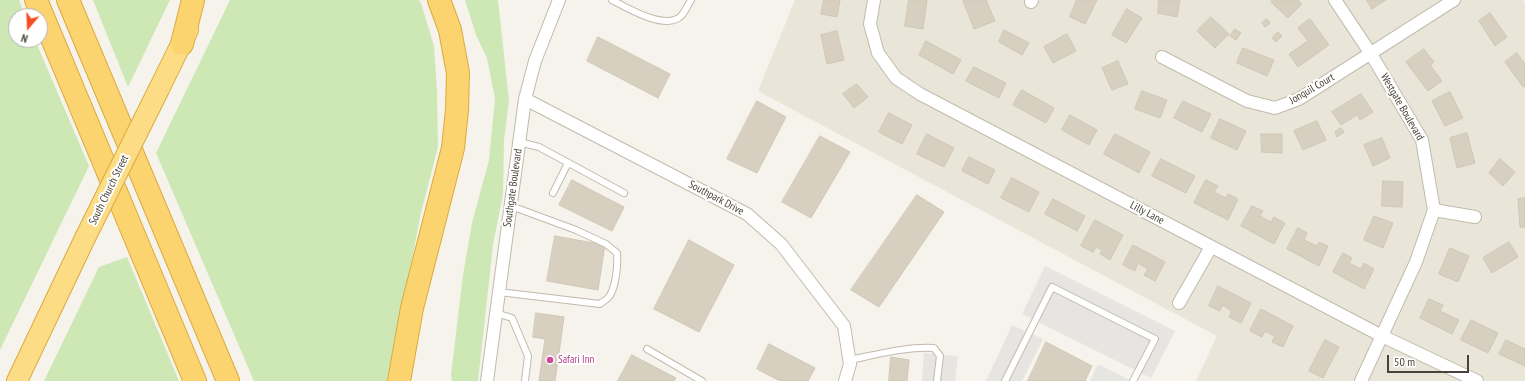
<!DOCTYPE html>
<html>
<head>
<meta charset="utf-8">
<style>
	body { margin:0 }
	#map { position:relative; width:1525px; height:381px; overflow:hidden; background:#f5f3eb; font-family:"PT Sans Narrow",sans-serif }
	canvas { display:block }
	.north { position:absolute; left:8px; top:8px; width:40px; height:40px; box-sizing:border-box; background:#fff; border:1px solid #b6b4b0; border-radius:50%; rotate:199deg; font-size:11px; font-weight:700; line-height:16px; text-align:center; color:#494439 }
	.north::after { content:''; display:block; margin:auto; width:14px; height:18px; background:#f54d22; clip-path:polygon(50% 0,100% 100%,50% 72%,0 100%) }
	.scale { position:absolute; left:1387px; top:355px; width:82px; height:18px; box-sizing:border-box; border:2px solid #494439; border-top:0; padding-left:5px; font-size:12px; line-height:14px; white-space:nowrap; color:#494439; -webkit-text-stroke:3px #fff; paint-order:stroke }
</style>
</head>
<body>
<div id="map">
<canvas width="1525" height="381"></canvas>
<div class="north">N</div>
<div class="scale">50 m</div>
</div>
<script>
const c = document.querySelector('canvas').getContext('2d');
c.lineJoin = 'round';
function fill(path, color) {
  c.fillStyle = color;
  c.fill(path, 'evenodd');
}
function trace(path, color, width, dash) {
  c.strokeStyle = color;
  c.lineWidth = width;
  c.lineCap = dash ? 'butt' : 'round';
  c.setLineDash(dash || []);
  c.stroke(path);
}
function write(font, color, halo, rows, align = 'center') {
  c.font = font + ' "PT Sans Narrow",sans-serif';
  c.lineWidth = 4;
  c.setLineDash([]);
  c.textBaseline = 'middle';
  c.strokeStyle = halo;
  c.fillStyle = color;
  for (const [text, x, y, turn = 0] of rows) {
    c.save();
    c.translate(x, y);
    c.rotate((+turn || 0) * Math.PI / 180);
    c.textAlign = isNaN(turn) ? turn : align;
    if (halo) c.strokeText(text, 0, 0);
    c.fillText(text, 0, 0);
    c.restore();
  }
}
fill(new Path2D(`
	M795,0H1523L1525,3V381H1196L1217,336L758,91Z`), '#e9e5d9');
fill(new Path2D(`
	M0,0H19L25,16H16V40H35L89,166L0,350Z
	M93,0H170L128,87Z
	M230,0H419L422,6L434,46L437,92L438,147L420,217L394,357L391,381H254L156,153Z
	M465,0H498L509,101L504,140L503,194L493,245L478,381H452L451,375L463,275L472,223L489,160L495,99L487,58L476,35Z
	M127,257L179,381H44L99,267Z`), '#cee8b5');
fill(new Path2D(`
	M1045,266L1175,331L1151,378L1022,314Z
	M1012,325L1043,339L1022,381H986Z
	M924,353L958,356L955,381H922Z
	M1098,364L1132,381H1090Z`), '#e7e5e2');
const building = new Path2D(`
	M824,0H840L837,17L821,14Z
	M909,0H927L923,29L905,26Z
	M965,0H986L995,21L974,29L963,1Z
	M1077,0H1097L1085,24L1070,17Z
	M1159,0H1180L1177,17L1158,13Z
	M1273,0H1298L1302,4L1288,18L1271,2Z
	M1367,0H1386L1372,9Z
	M1127,9L1142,18L1126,43L1112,35Z
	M1490,13L1507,37L1495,46L1479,21Z
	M1211,17L1229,34L1215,48L1197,31Z
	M1267,19L1270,23L1265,27L1262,23Z
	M1310,19L1329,45L1298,67L1289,54L1308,41L1298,28Z
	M1235,29L1241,33L1236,40L1230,36Z
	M1004,30L1029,43L1022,55L999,42Z
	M837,31L844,60L827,64L821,35Z
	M1278,32L1282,36L1276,42L1272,38Z
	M1067,34L1076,51L1053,63L1044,47Z
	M598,37L670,74L658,98L587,61Z
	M926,41L961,60L953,74L919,55Z
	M1243,48L1274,60L1267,76L1237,63Z
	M1424,49L1434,62L1430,65L1442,81L1428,91L1406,62Z
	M1517,53L1525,64V86L1523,87L1505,62Z
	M1118,61L1128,84L1112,90L1102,68Z
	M974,67L1006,83L999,98L966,81Z
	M857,84L868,97L854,108L843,94Z
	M1022,90L1054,108L1046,123L1013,105Z
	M1142,91L1167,100L1160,118L1135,109Z
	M1450,92L1463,118L1445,126L1432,101Z
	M1361,94L1373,112L1360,120L1357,115L1341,125L1332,112Z
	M757,101L786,117L757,173L727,159Z
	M1183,101L1211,114L1202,132L1174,118Z
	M889,113L912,125L902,144L879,132Z
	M1070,115L1097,130L1089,145L1062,130Z
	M1220,119L1246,131L1237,150L1211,138Z
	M1317,121L1326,140L1303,150L1294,131Z
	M1341,128L1344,132L1337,137L1335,132Z
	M1467,133L1475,163L1457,168L1450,138Z
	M927,134L954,148L944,167L917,154Z
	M1115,134L1150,152L1139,173L1104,154Z
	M1261,134H1282V153L1262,152Z
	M820,136L850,152L811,218L782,202Z
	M1382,138L1390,158L1373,166L1364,145Z
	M969,157L995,170L988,184L962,171Z
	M1161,159L1195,176L1186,193L1152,176Z
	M1500,159L1515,172L1503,186L1489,173Z
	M1012,178L1039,192L1029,212L1001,198Z
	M572,180L624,207L612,231L559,205Z
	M1206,180L1218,186L1214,192L1226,198L1228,194L1238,199L1228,220L1194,203Z
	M1383,181L1403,182L1402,207L1382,206Z
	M917,195L944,212L879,307L851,290Z
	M1525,198V227H1520L1518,199Z
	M1053,199L1085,216L1077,231L1045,214Z
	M1252,206L1263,211L1260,216L1271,222L1274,217L1285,223L1274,244L1241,226Z
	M1374,216L1393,223L1383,248L1364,240Z
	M1095,220L1123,235L1110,260L1100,254L1102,250L1096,247L1093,252L1081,246Z
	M1298,228L1307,233L1304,240L1317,246L1319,242L1328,246L1319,266L1287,249Z
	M555,236L605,245L598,290L547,281Z
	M689,240L734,265L699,332L654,309Z
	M1509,242L1518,257L1492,273L1483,258Z
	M1133,245L1165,262L1155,281L1144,275L1148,269L1138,263L1135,271L1123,265Z
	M1450,248L1469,256L1458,282L1439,274Z
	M1343,253L1352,258L1349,263L1361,269L1364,263L1374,269L1364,289L1333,272Z
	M1218,286L1251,303L1241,323L1229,317L1232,311L1222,305L1220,311L1209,306Z
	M1429,299L1443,305L1440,311L1459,320L1452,334L1420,318Z
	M1261,309L1293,326L1283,347L1272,342L1275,336L1265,331L1262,337L1250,331Z
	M536,313L564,317L555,381H539L545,339L533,337Z
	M1471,320L1498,333L1488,353L1461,340Z
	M1325,340L1339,347L1323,378L1309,371Z
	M1506,340L1525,349V366L1499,354Z
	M1046,342L1092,366L1085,381H1028Z
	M769,344L815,368L808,381H780L757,369Z
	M632,355L676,378L674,381H618Z
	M891,357L909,360L907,381H889Z`);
fill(building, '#d7cfc0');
trace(building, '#d1c7b4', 1);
const service = new Path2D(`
	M612,0C627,8 666,31 681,16C685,12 688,5 691,0
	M519,142L539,147L624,193
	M553,193L568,163
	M499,292L600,304C602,302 606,300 608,298C616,289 618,265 617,253L606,244L576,230L511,206
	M496,313L512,318L528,356L525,381
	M647,349L702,381
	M849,360C875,355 908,346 934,348L940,356L937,381
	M1005,381L1052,287L1155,339L1133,381`);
const minor = new Path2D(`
	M874,0L870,24L878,53L896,78L920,94L1382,336L1477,381
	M1335,0L1371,54L1422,140L1434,210L1416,262L1361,381
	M1031,2L1032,0
	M1162,57L1247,101L1275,108L1299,99L1454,0
	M525,99L747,214L781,244L844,326L850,364L845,381
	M1434,210L1475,217
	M1179,303L1211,247
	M487,381L525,99L535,61L559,0`);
const trunk = new Path2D(`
	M159,89L188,30
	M17,381L85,238`);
const motorway = new Path2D(`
	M36,0L195,381
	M68,0L228,381
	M182,44L193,0
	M399,381L412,308L453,148L457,110L458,73L450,30L439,0`);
trace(service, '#c1bbad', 8);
trace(minor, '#c1bbad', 14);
trace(trunk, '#dbaa3f', 22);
trace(motorway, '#dbaa3f', 24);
trace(service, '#fff', 6);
trace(minor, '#fff', 12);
trace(trunk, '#fcdd86', 20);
trace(motorway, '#fbd470', 22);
const trunkBridge = new Path2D(`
	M85,238L159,89`);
trace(trunkBridge, '#dbaa3f', 22, []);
trace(trunkBridge, '#fcdd86', 20);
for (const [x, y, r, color] of [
	[550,360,4,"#d1479c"]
]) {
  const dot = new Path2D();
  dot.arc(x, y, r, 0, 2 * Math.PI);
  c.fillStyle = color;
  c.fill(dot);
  trace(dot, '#fff', 1.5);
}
write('11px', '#494439', '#fff', [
	["Jonquil Court",1312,89,-30],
	["Westgate Boulevard",1402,107,60],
	["Southgate Boulevard",513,188,-82],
	["South Church Street",109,190,-64],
	["Southpark Drive",716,198,28],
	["Lilly Lane",1147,213,28]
]);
write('11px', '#b23c85', '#fff', [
	["Safari Inn",558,360]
], 'left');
</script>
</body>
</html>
